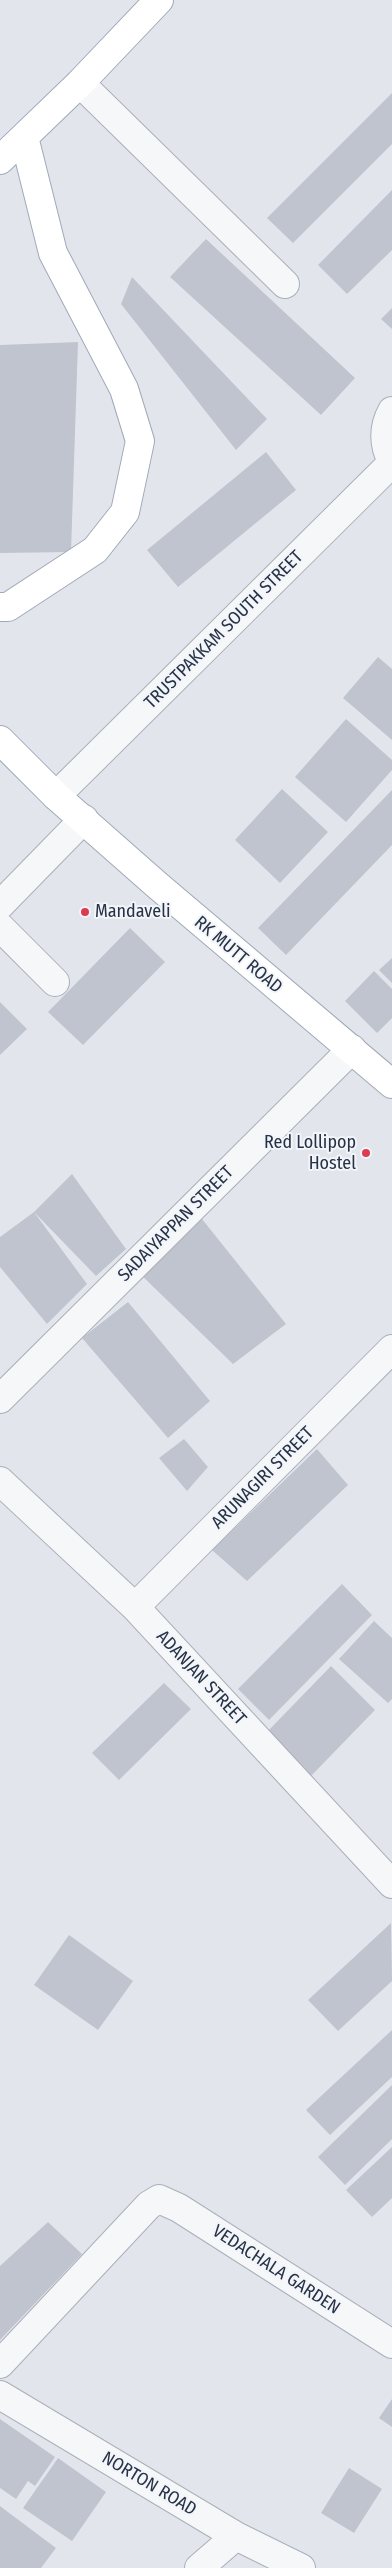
<!DOCTYPE html>
<html>
<head>
<meta charset="utf-8">
<style>
	body { margin:0 }
	canvas { display:block; background:#e2e6ec }
</style>
</head>
<body>
<canvas width="392" height="2568"></canvas>
<script>
const c = document.querySelector('canvas').getContext('2d');
c.lineJoin = 'round';
function fill(path, color) {
  c.fillStyle = color;
  c.fill(path, 'evenodd');
}
function trace(path, color, width, dash) {
  c.strokeStyle = color;
  c.lineWidth = width;
  c.lineCap = dash ? 'butt' : 'round';
  c.setLineDash(dash || []);
  c.stroke(path);
}
function write(font, color, halo, rows, align = 'center') {
  c.font = font + ' "Fira Sans Condensed",sans-serif';
  c.lineWidth = 4;
  c.setLineDash([]);
  c.textBaseline = 'middle';
  c.strokeStyle = halo;
  c.fillStyle = color;
  for (const [text, x, y, turn = 0] of rows) {
    c.save();
    c.translate(x, y);
    c.rotate((+turn || 0) * Math.PI / 180);
    c.textAlign = isNaN(turn) ? turn : align;
    if (halo) c.strokeText(text, 0, 0);
    c.fillText(text, 0, 0);
    c.restore();
  }
}
fill(new Path2D(`
	M392,93V144L293,243L267,218Z
	M392,190V250L347,294L318,265Z
	M206,239L355,378L321,415L170,277Z
	M132,277L267,419L236,450L121,304Z
	M392,308V329L381,319Z
	M78,342L71,552L0,553V345Z
	M266,452L296,490L178,587L147,550Z
	M378,657L392,669V740L343,698Z
	M346,719L392,760V770L346,822L295,777Z
	M282,789L328,832L280,883L235,840Z
	M392,790V845L286,955L258,928Z
	M130,928L165,962L83,1045L48,1012Z
	M392,958V983L379,970Z
	M374,971L392,989V1018L377,1033L345,1001Z
	M0,1002L27,1029L0,1055Z
	M72,1174L126,1249L96,1276L34,1212L87,1284L47,1324L0,1267V1237L34,1212Z
	M202,1219L286,1324L233,1364L137,1271Z
	M128,1302L210,1401L168,1438L82,1338Z
	M184,1439L208,1467L187,1491L159,1458Z
	M317,1449L348,1485L247,1581L212,1550Z
	M342,1584L372,1615L269,1720L238,1689Z
	M374,1621L392,1638V1699L388,1703L339,1659Z
	M331,1666L375,1710L311,1776L266,1733Z
	M164,1683L191,1709L119,1780L92,1753Z
	M391,1923L392,1981L338,2031L308,2000Z
	M69,1935L133,1981L98,2030L34,1985Z
	M392,2030V2077L330,2135L306,2110Z
	M392,2085V2139L345,2185L318,2157Z
	M392,2147V2198L372,2217L346,2190Z
	M48,2222L82,2254L0,2340V2266Z
	M392,2399V2427L379,2418Z
	M0,2419L55,2457L35,2486L28,2481L16,2499L0,2488Z
	M58,2458L106,2492L72,2541L23,2508Z
	M349,2468L382,2489L354,2533L321,2513Z
	M0,2506L56,2548L41,2568H0Z`), '#bfc4cf');
const minor = new Path2D(`
	M80,83L285,284
	M392,411C383,427 383,445 392,461
	M56,796L392,463
	M0,905L84,819
	M0,927L55,982
	M0,1399L352,1049
	M0,1481L135,1607L392,1884
	M135,1607L392,1349
	M0,2364L149,2205L159,2199L179,2208L392,2344
	M0,2395L236,2536L301,2568
	M199,2568L236,2536`);
const major = new Path2D(`
	M0,160L80,83L159,0
	M0,607H8L95,550L125,512L140,441L124,389L53,253L24,137
	M0,740L56,796L157,885L392,1084`);
trace(minor, '#aab0ba', 30);
trace(major, '#a0a9b9', 30);
trace(minor, '#f5f7f9', 28);
trace(major, '#fff', 28);
for (const [x, y, r, color] of [
	[85,912,5,"#dc3c4e"],
	[366,1153,5,"#dc3c4e"]
]) {
  const dot = new Path2D();
  dot.arc(x, y, r, 0, 2 * Math.PI);
  c.fillStyle = color;
  c.fill(dot);
  trace(dot, '#f2f5f9', 2);
}
write('18px', '#283246', '#f2f5f9', [
	["TRUSTPAKKAM SOUTH STREET",224,630,-45],
	["RK MUTT ROAD",238,955,40],
	["SADAIYAPPAN STREET",176,1224,-45],
	["ARUNAGIRI STREET",263,1478,-45],
	["ADANJAN STREET",201,1678,47],
	["VEDACHALA GARDEN",276,2270,33],
	["NORTON ROAD",149,2484,31]
]);
write('18px', '#283246', '#f2f5f9', [
	["Mandaveli",95,912],
	["Red Lollipop",356,1143,"right"],
	["Hostel",356,1164,"right"]
], 'left');
</script>
</body>
</html>
